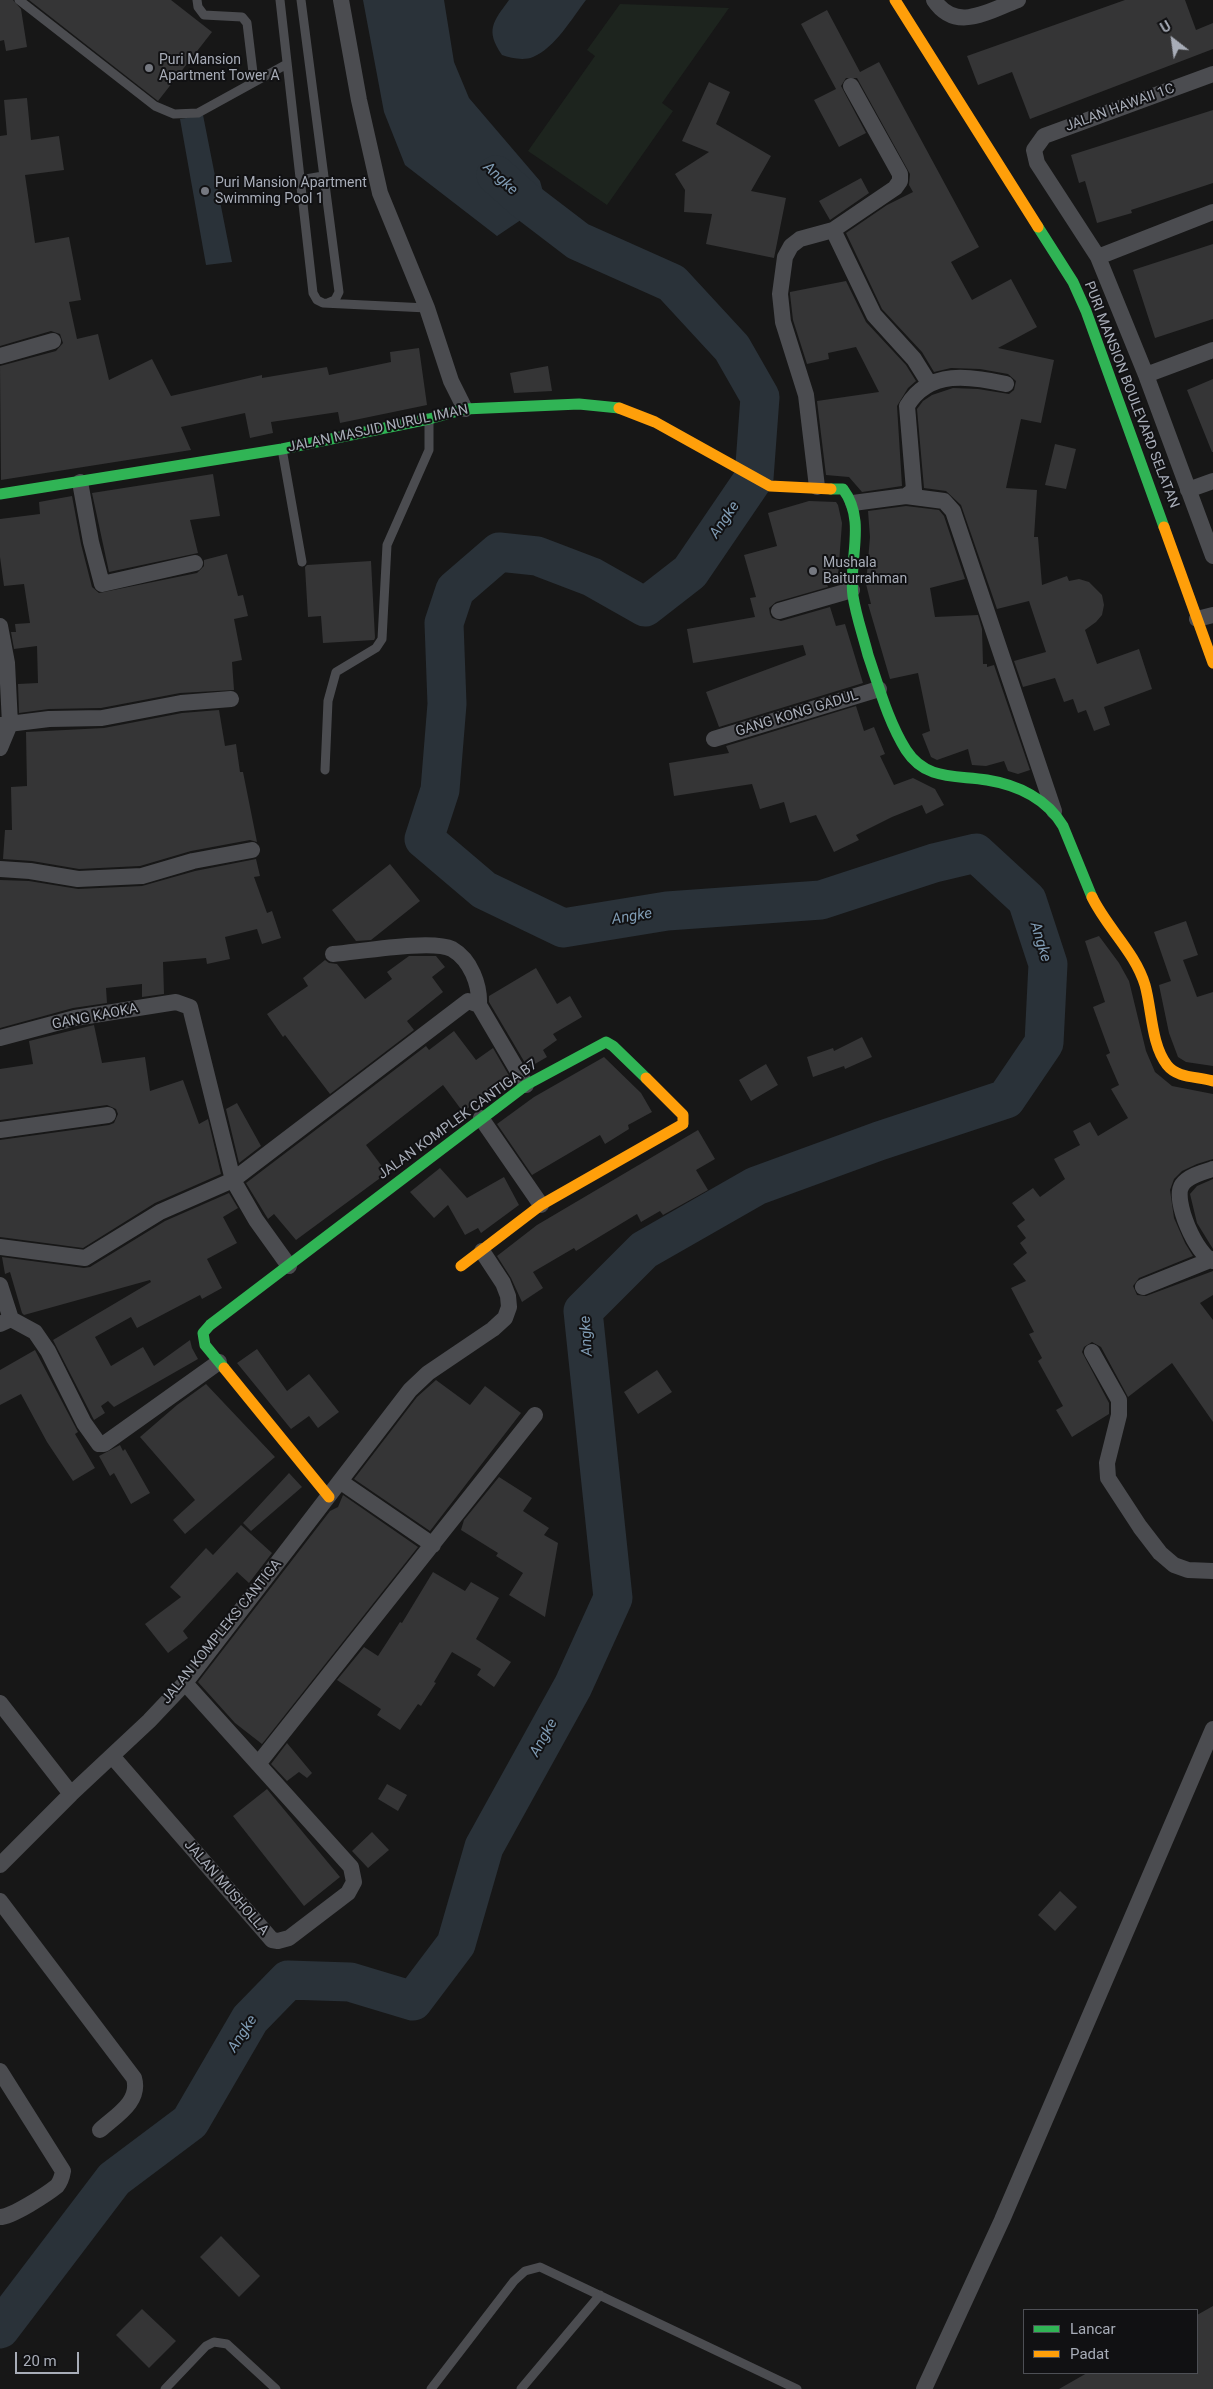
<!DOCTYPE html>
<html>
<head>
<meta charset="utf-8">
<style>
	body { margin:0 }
	#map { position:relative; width:1213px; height:2389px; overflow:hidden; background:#171717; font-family:Roboto,sans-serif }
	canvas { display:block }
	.legend { position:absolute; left:1023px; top:2309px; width:175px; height:65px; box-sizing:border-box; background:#111113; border:1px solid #4d4f55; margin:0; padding:6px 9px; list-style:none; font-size:15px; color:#a8adb8 }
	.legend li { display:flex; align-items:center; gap:10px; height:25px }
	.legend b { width:25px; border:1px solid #4d4f55 }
	.north { position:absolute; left:1148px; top:15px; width:50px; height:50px; -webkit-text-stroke:4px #111113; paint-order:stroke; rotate:330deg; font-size:14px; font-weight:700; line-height:20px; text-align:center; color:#a8adb8 }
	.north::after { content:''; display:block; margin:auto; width:18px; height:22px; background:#a8adb8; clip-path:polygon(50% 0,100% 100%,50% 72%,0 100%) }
	.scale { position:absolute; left:15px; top:2352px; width:64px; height:22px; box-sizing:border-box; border:2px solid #a8adb8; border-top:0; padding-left:6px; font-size:15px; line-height:18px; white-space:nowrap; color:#a8adb8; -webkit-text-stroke:4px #111113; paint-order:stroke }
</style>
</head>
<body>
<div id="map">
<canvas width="1213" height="2389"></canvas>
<ul class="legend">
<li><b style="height:6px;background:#30b455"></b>Lancar</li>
<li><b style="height:6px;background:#ff9f0a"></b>Padat</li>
</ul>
<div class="north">U</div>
<div class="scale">20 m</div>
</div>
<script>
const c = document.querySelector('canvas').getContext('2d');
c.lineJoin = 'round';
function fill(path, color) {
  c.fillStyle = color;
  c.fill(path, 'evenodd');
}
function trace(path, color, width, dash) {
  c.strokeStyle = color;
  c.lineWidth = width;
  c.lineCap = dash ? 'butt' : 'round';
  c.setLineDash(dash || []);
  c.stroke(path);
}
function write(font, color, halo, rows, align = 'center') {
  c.font = font + ' Roboto,sans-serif';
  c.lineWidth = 4;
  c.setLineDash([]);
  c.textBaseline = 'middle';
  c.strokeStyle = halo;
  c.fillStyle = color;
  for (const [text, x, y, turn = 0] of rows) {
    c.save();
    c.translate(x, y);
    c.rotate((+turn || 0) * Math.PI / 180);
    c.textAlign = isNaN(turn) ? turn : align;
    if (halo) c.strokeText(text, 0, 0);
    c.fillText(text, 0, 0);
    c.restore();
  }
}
fill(new Path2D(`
	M620,4L729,8L662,103L673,111L607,205L528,151L595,56L587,50Z`), '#1d241e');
fill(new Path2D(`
	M363,0H444L454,62L469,98L540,181L546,203L497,236L405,165L384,112Z
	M509,0H586C572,18 555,48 533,57C523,61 511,58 502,55C485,30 493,22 509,0Z
	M203,115L232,262L206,265L180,119Z`), '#2a3239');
trace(new Path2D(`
	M0,2329L114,2179L190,2122L250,2019L288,1980L350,1982L413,2001L456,1944L484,1847L573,1686L613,1598L583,1311L644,1250L756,1186L879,1141L1006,1099L1044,1043L1048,964L1027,900L976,853L934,863L821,900L667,911L563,928L484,890L424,839L440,790L447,704L444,623L455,590L499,552L537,556L592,577L645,607L690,572L754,478L760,397L732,348L672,283L578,241L523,199L496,175`), '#2a3239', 39);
fill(new Path2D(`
	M0,0H13L21,9L27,47L6,51L4,40L0,41Z
	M29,0H171L212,32L158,101Z
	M1125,0H1185L1196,30L1213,23V49L1030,119L1012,72L978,85L967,56Z
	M827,10L860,72L879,62L979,247L951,262L972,300L1011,279L1037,327L998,348L1054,360L1041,423L1021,419L1006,488L1037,490L1034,537H1038L1042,585L1067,576L1069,581L1079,579L1089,582L1102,595L1104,605L1102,615L1096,622L1085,630L1097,664L1139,649L1152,689L1104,707L1110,725L1094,731L1086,710L1078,713L1073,699L1064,702L1055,678L1023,687L1014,661L1046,652L1029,601L997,609L961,505L946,491L924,488L917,409L923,401L932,395L953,388L978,389L1009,394L1014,390L1016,381L1008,374L980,369L951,368L934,372L922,352L882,309L846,233L887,205L913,192L909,185L910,174L857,78H846L841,86L866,133L839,147L814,100L836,89L801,24Z
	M709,82L730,92L716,124L771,156L751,191L786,198L774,258L706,244L712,214L684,212L685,190L675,174L709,152L682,141Z
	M27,98L31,140L59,136L64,170L25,175L35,243L69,237L81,300L69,302L77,339L98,334L109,380L152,359L171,396L262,375V378L327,367L329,375L391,362L390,352L419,348L427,405L340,423L338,412L271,422L273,433L250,438L245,413L181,427L191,450L1,480L0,366L56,351L63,343L60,334L51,331L0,346V136L7,135L4,100Z
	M1213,110V183L1131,210L1132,213L1097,223L1085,181L1079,183L1071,155Z
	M861,178L869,193L830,220L819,201Z
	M1213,244V319L1155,338L1133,270Z
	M846,281L866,322L906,365L916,381L908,388L897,406L902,486L862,492L849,477L826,475L817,401L879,392L856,347L828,353L829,359L807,364L793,320L790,294V292Z
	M548,366L552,391L514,393L510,373Z
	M1213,379V452H1212L1187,390Z
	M1055,444L1076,449L1066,489L1045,485Z
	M213,474L220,516L190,520L198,553L109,572L92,493Z
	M72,496L81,544L92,587L99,593L197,573L204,566V560L227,554L238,596L243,595L248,616L234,619L242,660L232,662L234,690L180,693L101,708L49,709L19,713L18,684L38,683L37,646L14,649L11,632H16L15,624L30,623L24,584L4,586L0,557V519L40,514L39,502Z
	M809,501L836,502L838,505L842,523L838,576L825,579L828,587L776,602L769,608L770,614L772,618L781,621L830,607L836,626L845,624L863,683L719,727L706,692L806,655L803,645L693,663L687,629L755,617L750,598L756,597L744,555L777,546L768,513Z
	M906,506L939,510L944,516L965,579L930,588L935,617L978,615L982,629L983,664H987V667L994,665L1030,770L1018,774L1008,771L1004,761L986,766L972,765L968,749L937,760L931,757L922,734L930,731L918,673L890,679L868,604H871L866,584L870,537L868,511Z
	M371,561L375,638L374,640L323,643L321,616L308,617L305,567L307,565Z
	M856,706L864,731L874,727L885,754L880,756L894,785L913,778L935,789L944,805L926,814L922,805L892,817L856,835L859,840L834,852L816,815L790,823L784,802L760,809L752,784L674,796L669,763L729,753L726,746Z
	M219,710L225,746L236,744L240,772H243L257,842L250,840L191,851L140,866L79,869L32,861L3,859L5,830H12L11,787L27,786L26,732L104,728L182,713Z
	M256,859L260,876L254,877L267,913L272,911L281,938L262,944L257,929L225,937L230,959L207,964L206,958L163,962L164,994L142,997V984L106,988L107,1003L73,1008L0,1028V880L29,881L78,889L142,886L195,871Z
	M390,864L420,901L371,940L356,941L332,910Z
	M1186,921L1198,955L1183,960L1197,997L1213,992V1066L1186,1062L1178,1057L1169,1033L1159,985L1171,981L1154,932Z
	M1099,936L1119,963L1129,981L1146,1051L1155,1072L1172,1086L1213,1094V1159L1197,1164L1182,1171L1174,1179L1170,1190L1174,1218L1185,1243L1193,1256L1139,1278L1133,1286L1137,1295L1146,1296L1213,1271V1295L1200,1303L1213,1320V1422L1172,1363L1128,1397L1101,1347L1092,1342L1084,1347L1082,1352L1109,1403V1414L1072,1437L1056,1410L1063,1406L1038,1361L1042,1358L1029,1334L1034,1332L1011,1288L1026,1281L1013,1264L1027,1253L1020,1243L1026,1238L1017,1226L1025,1220L1012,1203L1033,1188L1040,1197L1065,1179L1054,1159L1080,1145L1073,1131L1090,1122L1098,1136L1128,1118L1111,1089L1119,1085L1106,1055L1110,1053L1093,1007L1105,1002L1085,941Z
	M409,956H436L445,967L432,977L443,992L407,1021L414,1030L330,1094L285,1035L283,1037L267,1014L308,986L303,978L325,960L329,963L337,964L365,999L392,979L387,972Z
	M536,968L557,1004L570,996L582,1017L553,1034L557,1040L543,1050L547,1057L528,1068L489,1002V996Z
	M94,1025L102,1063L145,1057L150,1091L183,1080L199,1124L208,1119L221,1174L155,1203L83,1248L0,1237V1140L109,1125L114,1123L118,1114L116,1109L107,1105L0,1120V1069L33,1064L29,1041Z
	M454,1031L476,1060L493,1048L511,1079L479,1103L478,1100L463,1112L443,1085L366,1145L387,1173L296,1240L274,1214L268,1219L246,1183L426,1046L429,1050Z
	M862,1037L872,1057L845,1069L844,1066L813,1077L807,1057L833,1048L834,1051Z
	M604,1057L641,1093L652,1112L628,1125L629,1129L605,1144L600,1135L532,1175L497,1124L534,1097Z
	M766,1064L778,1085L751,1101L739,1080Z
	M237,1103L261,1146L239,1163L226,1109Z
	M698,1130L715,1159L696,1170L708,1190L663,1215L660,1211L641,1222L637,1214L576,1251L574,1248L533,1272L543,1288L522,1302L511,1278L497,1256L537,1225Z
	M440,1168L467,1198L504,1177L519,1205L481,1233L478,1228L465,1235L448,1205L434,1218L410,1192Z
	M1213,1179V1249L1197,1223L1190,1194L1197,1186Z
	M229,1193L238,1208L223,1217L237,1243L207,1259L222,1288L202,1299L200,1295L137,1328L131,1317L95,1337L111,1366L143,1347L154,1366L190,1340L192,1348L198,1359L114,1407L108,1401L101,1406L105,1413L94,1420L53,1340L151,1282L150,1280L24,1315L22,1313L10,1272L5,1274L2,1257L84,1268L90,1267L165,1221Z
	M257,1349L287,1391L309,1374L339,1412L318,1428L309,1416L291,1429L237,1363Z
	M35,1350L78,1432L75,1434L95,1468L73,1481L47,1442L21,1394L0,1405V1370Z
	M657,1370L672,1392L638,1414L624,1392Z
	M436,1380L470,1405L485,1386L521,1413L430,1531L354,1479L417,1397Z
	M206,1384L275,1457L185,1534L173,1520L195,1500L140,1437L177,1405Z
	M120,1445L123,1451L125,1449L150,1493L131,1504L114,1473L110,1476L99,1456Z
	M289,1473L302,1487L251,1531L243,1523Z
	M499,1477L532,1498L523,1511L549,1528L544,1535L558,1543L545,1617L509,1595L523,1573L496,1556L498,1553L461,1530L464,1520Z
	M343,1495L418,1547L262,1744L235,1723L198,1682L330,1511L338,1507Z
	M241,1525L272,1553L249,1583L237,1572L183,1631L188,1638L168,1653L145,1624L181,1597L170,1587L206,1548L213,1555Z
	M433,1572L465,1591L471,1582L499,1598L476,1639L511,1662L494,1687L477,1675L481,1669L452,1652L434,1682L436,1683L421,1706L418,1704L400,1730L377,1715L381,1709L337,1680L364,1647L378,1656L400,1622L402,1623Z
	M287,1743L312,1773L307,1778L299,1772L287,1781L271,1764Z
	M387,1784L407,1795L398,1811L378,1799Z
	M267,1789L340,1877L304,1906L233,1816Z
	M372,1832L389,1850L368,1868L352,1851Z
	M1060,1891L1077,1907L1055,1931L1038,1915Z
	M221,2236L260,2276L239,2297L200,2257Z
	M1213,2306V2389H1059L1087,2373H1197V2315Z
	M142,2309L176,2341L149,2368L116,2335Z`), '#353536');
trace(new Path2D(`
	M19,0L155,106L174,114L198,113L287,64
	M197,0L198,7L204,15L242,17L247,23L254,81
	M280,0L313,293L317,300L323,303L427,308
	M301,0L339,292L335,300L328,303
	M300,180L323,176
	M282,449L302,562
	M325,770L328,701L336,672L376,648L382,639L387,545L429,450V419
	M165,2389L206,2346L214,2342L227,2344L276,2389
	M431,2389L514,2281L525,2271L540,2267L797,2389
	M521,2389L600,2295`), '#4b4c50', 9);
trace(new Path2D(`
	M341,0L359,100L380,193L427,308L451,381L465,409
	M934,0C956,33 988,11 1018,0
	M1213,74L1044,136L1034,150L1037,163L1098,257L1146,375L1213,556
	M833,230L874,315L914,359L929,383
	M1098,257L1213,212
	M0,356L53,341
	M1146,375L1213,350
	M80,482L91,542L102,584L195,563
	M817,487L806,395L783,322L780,294L785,257L791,246L800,239L833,230L895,188L900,181V174L851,86
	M1188,490L1213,481
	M906,496L944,501L953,511L1054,811
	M853,503L906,496L914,490L907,406C929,369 971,376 1006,384
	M779,611L852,590
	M1197,619L1213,615
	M0,626L7,663L10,724L0,748
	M0,725L49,719L102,718L181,703L231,699
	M714,739L879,689
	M0,869L30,871L78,879L142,876L193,861L252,850
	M333,954C359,952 432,939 452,949C471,960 480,985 479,1005
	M0,1038L75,1018L176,1002L190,1007L233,1180L468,1001L479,1005L526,1085
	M481,1118L541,1205
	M0,1130L108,1115
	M1213,1169C1203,1172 1188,1176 1182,1185C1172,1200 1197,1256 1213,1261
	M0,1247L85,1258L160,1212L233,1180L256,1220L289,1266
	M0,1285L11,1319
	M1143,1287L1213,1259
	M0,1324L11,1319L35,1332L48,1351L84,1423L99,1444H104L219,1362
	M1092,1352L1119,1400V1415L1107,1463L1108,1478L1140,1527L1160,1553L1174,1565L1188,1570L1213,1571
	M341,1482L433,1545
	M0,1703L71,1794
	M112,1756L272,1940L278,1941L289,1938L348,1893L354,1882L351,1867L185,1683
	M258,1764L535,1415
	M0,1865L71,1794L149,1721L185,1683L410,1390L428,1373L493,1329L505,1318L509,1307L508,1296L503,1283L482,1251
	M0,1901L134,2078C141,2102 115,2116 100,2130
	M0,2071L63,2171C62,2177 61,2181 57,2186C47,2194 12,2217 0,2217
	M924,2389L1002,2220L1213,1729`), '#4b4c50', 16);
trace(new Path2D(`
	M1038,227L1073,282L1086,311L1164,527
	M831,489H843C867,521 848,560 853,596C856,616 863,635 868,655C879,687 888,721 906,750C926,781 956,775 987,780C1018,785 1047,799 1063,826L1092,897
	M0,494L282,449L429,419L465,409L579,404L619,408
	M224,1368L205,1345L203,1333L210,1325L526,1085L606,1042L613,1046L646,1078`), '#30b455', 11);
trace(new Path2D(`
	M895,0L1038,227
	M619,408L655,422L770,486L831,489
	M1164,527L1213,663
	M1092,897C1107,928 1135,952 1145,985C1152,1010 1151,1044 1167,1065C1178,1079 1198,1076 1213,1081
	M461,1266L541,1205L683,1124V1115L646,1078
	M224,1368L329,1497`), '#ff9f0a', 11);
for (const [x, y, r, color] of [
	[149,68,5,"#757880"],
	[205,191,5,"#757880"],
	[813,571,5,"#757880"]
]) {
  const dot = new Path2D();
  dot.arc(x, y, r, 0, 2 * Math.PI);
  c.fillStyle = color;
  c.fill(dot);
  trace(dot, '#111113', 2);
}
write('14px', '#a8adb8', '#111113', [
	["Puri Mansion",159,60],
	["Apartment Tower A",159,76],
	["Puri Mansion Apartment",215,183],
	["Swimming Pool 1",215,199],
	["Mushala",823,563],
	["Baiturrahman",823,579]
], 'left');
write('14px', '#a8adb8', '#111113', [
	["JALAN HAWAII 1C",1120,108,-20],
	["PURI MANSION BOULEVARD SELATAN",1131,395,69],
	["JALAN MASJID NURUL IMAN",378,429,-12],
	["GANG KONG GADUL",797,714,-17],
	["GANG KAOKA",95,1017,-11],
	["JALAN KOMPLEK CANTIGA B7",458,1120,-36],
	["JALAN KOMPLEKS CANTIGA",222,1632,-51],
	["JALAN MUSHOLLA",226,1888,49]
]);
write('italic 15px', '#7f9bb3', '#111113', [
	["Angke",500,179,42],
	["Angke",725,520,-56],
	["Angke",632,917,-9],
	["Angke",1040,942,73],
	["Angke",587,1336,-93],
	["Angke",544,1738,-61],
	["Angke",243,2034,-57]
]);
</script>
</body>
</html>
